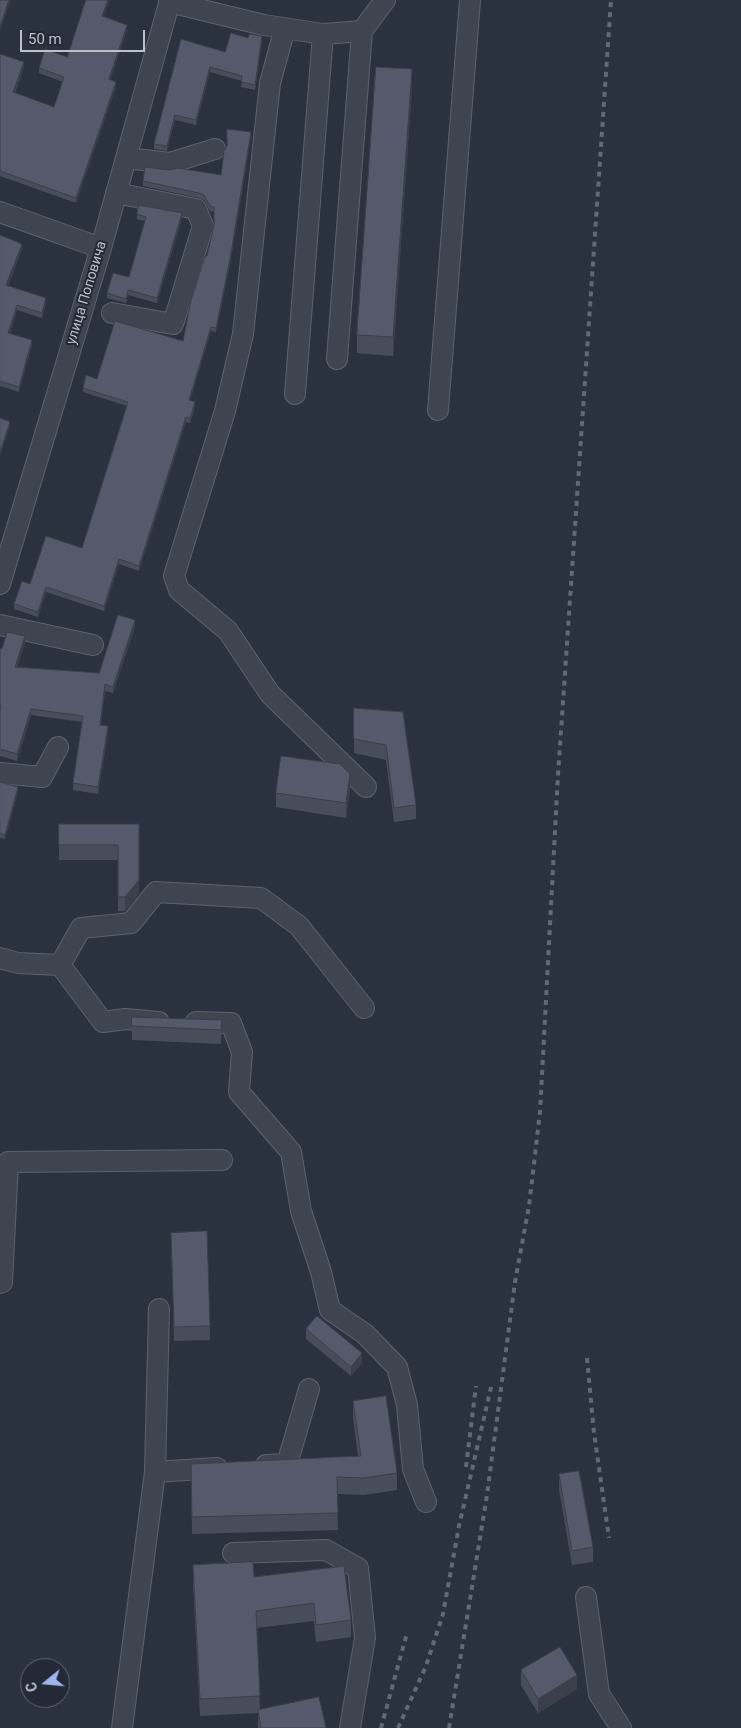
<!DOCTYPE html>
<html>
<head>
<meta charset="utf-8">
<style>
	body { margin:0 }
	#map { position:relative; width:741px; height:1728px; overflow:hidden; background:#2a3240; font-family:Roboto,sans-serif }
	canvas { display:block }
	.north { position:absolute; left:20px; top:1658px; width:50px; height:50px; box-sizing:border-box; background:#232936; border:1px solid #606571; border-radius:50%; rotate:253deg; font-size:14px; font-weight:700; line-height:20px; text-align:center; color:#bbc0ca }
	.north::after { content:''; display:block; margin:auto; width:18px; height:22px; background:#9eb4ed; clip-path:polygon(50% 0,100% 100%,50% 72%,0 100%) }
	.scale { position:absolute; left:20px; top:30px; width:125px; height:22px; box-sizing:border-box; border:2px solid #bbc0ca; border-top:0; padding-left:6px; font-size:15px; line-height:18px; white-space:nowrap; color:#bbc0ca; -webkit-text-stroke:4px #232936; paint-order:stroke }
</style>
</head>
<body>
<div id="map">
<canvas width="741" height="1728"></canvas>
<div class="north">С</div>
<div class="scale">50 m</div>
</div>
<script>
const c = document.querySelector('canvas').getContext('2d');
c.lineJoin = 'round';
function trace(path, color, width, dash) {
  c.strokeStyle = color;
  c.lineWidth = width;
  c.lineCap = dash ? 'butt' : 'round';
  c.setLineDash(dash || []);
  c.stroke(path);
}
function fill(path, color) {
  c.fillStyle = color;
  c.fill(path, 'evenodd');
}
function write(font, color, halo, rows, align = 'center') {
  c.font = font + ' Roboto,sans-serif';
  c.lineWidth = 4;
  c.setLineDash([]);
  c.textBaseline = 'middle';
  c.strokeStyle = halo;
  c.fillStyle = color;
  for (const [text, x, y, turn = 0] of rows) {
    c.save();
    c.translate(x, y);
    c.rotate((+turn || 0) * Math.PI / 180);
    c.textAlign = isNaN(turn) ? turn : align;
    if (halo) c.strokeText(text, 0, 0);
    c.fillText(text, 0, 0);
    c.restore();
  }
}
const minor = new Path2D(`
	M169,2L264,25L323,34L362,31L385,0
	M285,28L270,83L243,334L225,411L174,576L179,590L228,631L270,694L366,787
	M126,158L170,163L215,149
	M0,212L101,248
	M112,313L173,324L203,226L196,209L116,193
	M337,359L362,31
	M295,394L323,34
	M438,410L470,0
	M0,584L101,248L170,0
	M0,625L93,645
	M0,773L42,777L58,747
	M0,958L18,963L60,965L81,928L131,923L156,892L261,898L299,926L364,1008
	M60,965L103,1022L125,1019L159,1022
	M196,1022L231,1023L242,1052L239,1092L291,1152L301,1211L321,1272L330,1310L365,1334L397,1367L407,1405L413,1469L426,1502
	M0,1283L2,1282L8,1162L222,1160
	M266,1465L287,1464L309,1389
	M155,1472L159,1309
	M233,1553L326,1550L358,1568L365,1638L350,1728
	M586,1597L599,1694L621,1728
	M122,1728L155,1472L217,1468`);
trace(minor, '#5c626e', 22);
trace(minor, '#3e4450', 20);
trace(new Path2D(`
	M587,1358L594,1433L609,1538
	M466,1467L476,1386
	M381,1728L407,1633
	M398,1728L426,1666L443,1614L459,1526L492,1383
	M449,1728L487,1495L515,1282L529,1206L540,1112L558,775L611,0`), '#616877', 4, [5, 5]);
fill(new Path2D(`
	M104,17L127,30L110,80L116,87L76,203L0,176V54L24,67L15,93L54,107L63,82L39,73V68L67,57Z
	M181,39L225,52L262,41L255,90L241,87L242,81L210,72L196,125L175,120L167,151L154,149V144Z
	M412,88L393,356L357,353V335Z
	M251,137L230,264L216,332L211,331L190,400L195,407L190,423L186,422L139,571L119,564L104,611L46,592L38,617L14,609V604L30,584L82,548L127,406L83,392V388L97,379L183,341L207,256L214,225V212L210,211L204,200L199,198L143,186V181L221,175Z
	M137,214L182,218L157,303L128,295L126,303L107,298V293L129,277L145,221L137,219Z
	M0,235L22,249L8,286L46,302L42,318L17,310L10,333L32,345L19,392L0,386Z
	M135,627L113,693L105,691L101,725L108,733L98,794L73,790V783L82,722L31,715L17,761L0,756V648L2,649L25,643L17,667L99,673Z
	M403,712L416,805V819L394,822L386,760L354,753V739Z
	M0,782L18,792L5,839L0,838Z
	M350,788L346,818L276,807V793Z
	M59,824H139V894L125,911H118V860H59Z
	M132,1017L222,1020L221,1044L132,1040Z
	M171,1233L210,1326V1340L174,1341Z
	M306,1329L362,1363L351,1376L306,1339Z
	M353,1401L397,1473V1490L364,1495L337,1494L338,1530L192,1534L191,1464L358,1456L353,1418Z
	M559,1474L593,1547V1562L572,1565L559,1489Z
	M193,1565L254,1577L351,1620V1637L316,1642L314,1621L256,1628L260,1710L326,1728H258V1713L200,1716L193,1582Z
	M521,1670L577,1689L538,1713L521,1685Z`), '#484d5c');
fill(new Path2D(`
	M9,0H11L0,31V26Z
	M108,0H110L102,21V16Z
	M127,25V30L109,84V79Z
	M262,36V41L255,90V85Z
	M24,62V67L13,97V92Z
	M210,67V72L196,125V120Z
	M412,69V88L393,356V337Z
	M116,82V87L76,203V198Z
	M175,115V120L167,151V146Z
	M251,132V137L230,264L216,332V328Z
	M182,213V218L157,303V298Z
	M22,244V249L6,290V285Z
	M128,290V295L126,303V299Z
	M46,298V302L42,318V313Z
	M17,305V310L8,338V333Z
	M211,327V331L189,405V400Z
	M32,340V345L19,392V387Z
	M195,402V407L190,423V418Z
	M186,417V422L139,571V566Z
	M10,422V426L0,456V452Z
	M119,559V564L104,611V606Z
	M46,587V592L38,617V612Z
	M135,620V627L113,693V687Z
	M25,636V643L15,674V667Z
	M105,684V691L100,732V725Z
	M31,709V715L17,761V754Z
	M108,726V733L98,794V787Z
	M350,774V788L346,818V803Z
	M18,787V792L5,839V835Z
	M139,880V894L125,911V897Z
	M362,1353V1363L351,1376V1367Z
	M577,1675V1689L538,1713V1699Z`), '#3b3f4b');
const building = new Path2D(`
	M0,0H9L0,26Z
	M86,0H108L102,16L127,25L109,79L116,82L76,198L0,171V54L24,62L13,92L54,107L64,77L39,68L45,49L67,57Z
	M231,33L248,38L249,34L262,36L255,85L241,82L242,76L210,67L196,120L175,115L167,146L154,144L181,39L225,52Z
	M376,67L412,69L393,337L357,335Z
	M227,129L251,132L230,259L216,328L211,327L189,400L195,402L190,418L186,417L139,566L119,559L104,606L46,587L38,612L14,604L22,581L30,584L46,536L82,548L128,402L83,388L86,375L97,379L115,321L183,341L191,300L205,256H207L214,225V207L210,206L204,195L199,193L143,181L145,167L169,170L178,168L221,175L224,151L227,146Z
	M139,205L182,213L157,298L128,290L126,299L107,293L113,273L129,277L146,217L137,214Z
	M0,235L22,244L6,285L46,298L42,313L17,305L8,333L32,340L19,387L0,381Z
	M0,418L10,422L0,452Z
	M118,615L135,620L113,687L105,684L100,725L108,726L98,787L73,783L83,716L31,709L17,754L0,749V711L1,706L0,705V648L2,649L7,632L25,636L15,667L99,673Z
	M354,708L403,712L416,805L394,808L386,745L354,739Z
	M281,756L340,764L350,774L346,803L276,793Z
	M0,782L18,787L5,835L0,833Z
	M59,824H139V880L125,897H118V845H59Z
	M132,1017L222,1020L221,1030L132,1026Z
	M207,1231L210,1326L174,1327L171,1233Z
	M317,1316L362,1353L351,1367L306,1329Z
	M386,1396L397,1473L364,1478L337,1477L338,1513L192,1517L191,1464L361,1456L353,1401Z
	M579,1471L593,1547L572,1551L559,1474Z
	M253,1562L254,1577L344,1566L351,1620L316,1625L314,1603L256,1611L260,1696L200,1699L193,1565Z
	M560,1647L577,1675L538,1699L521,1670Z
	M319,1697L326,1728H261L258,1710Z`);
fill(building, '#545a6b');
trace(building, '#3b3f4b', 1);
write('14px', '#bbc0ca', '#232936', [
	["улица Поповича",87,293,-73]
]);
</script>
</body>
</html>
